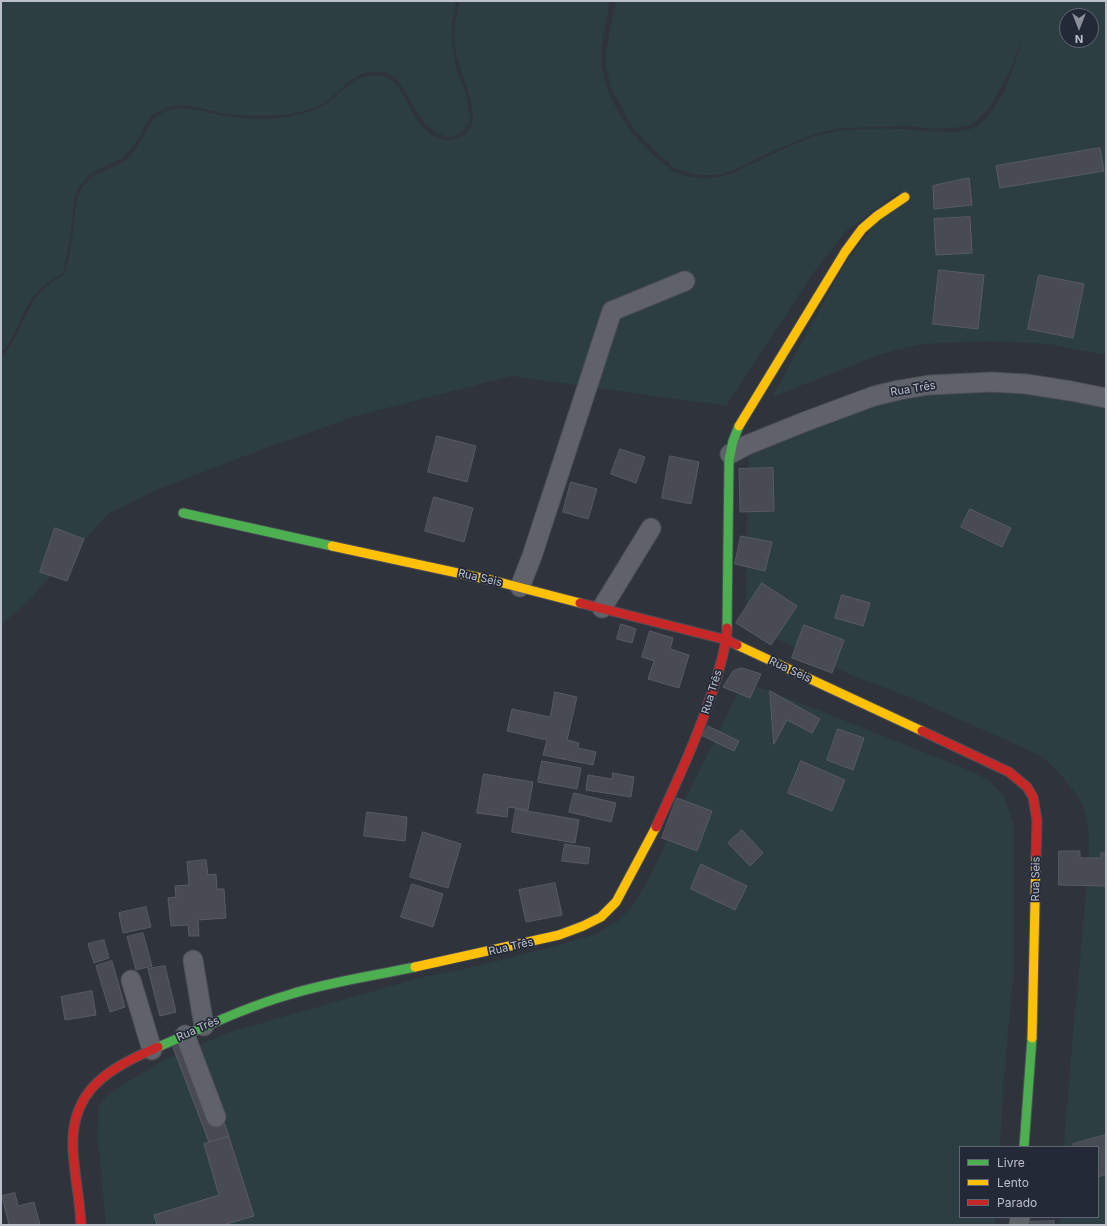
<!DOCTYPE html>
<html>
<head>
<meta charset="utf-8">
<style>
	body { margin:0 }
	#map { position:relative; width:1107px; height:1226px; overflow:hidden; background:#2f333c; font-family:Inter,sans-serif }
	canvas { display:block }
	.frame { position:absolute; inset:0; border:2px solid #bcc0cb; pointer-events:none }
	.legend { position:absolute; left:959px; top:1146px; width:140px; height:72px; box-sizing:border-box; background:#232937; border:1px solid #606572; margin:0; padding:5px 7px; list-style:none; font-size:12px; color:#bcc0cb }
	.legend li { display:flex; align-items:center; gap:8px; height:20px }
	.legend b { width:20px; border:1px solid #606572 }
	.north { position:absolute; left:1059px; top:8px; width:40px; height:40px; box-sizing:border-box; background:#232937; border:1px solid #606572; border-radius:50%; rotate:180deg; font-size:11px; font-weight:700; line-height:16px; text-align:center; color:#bcc0cb }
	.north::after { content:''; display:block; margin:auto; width:14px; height:18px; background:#8b8f99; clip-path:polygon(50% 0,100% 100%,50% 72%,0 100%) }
</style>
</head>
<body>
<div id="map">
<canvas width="1107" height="1226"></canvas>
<div class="frame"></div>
<ul class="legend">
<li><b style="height:5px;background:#4caf50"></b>Livre</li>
<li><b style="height:5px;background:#ffc107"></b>Lento</li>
<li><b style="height:5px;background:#c62828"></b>Parado</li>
</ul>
<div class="north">N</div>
</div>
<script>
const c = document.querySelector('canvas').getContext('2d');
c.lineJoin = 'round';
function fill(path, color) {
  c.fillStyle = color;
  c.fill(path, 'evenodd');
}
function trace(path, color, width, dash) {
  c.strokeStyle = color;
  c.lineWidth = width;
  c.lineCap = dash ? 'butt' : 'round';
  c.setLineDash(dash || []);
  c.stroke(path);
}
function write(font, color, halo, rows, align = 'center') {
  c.font = font + ' Inter,sans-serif';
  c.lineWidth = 3.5;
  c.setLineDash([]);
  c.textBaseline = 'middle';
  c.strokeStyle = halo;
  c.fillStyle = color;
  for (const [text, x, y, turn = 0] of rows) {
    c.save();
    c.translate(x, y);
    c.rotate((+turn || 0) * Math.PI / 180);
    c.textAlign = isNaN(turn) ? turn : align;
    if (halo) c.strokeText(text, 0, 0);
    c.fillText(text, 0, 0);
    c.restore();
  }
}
fill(new Path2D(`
	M1,1H456L452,23V46L457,73L466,94L470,116L469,123L464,130L455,136L447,137L437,133L425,124L397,79L388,73L375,71L362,74L350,80L329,100L318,106L303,111L286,115L252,116L228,114L184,105L168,107L153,114L144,126L139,138L123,158L99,169L88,176L79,187L74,199L71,231L63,272C55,279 45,284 38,291C21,308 18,336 1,353Z
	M460,1H610C606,22 600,44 602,65C605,101 635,142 663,163C667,166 671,170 675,172C691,179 710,180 727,175C735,173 744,167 752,164C780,151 808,135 839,131C860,128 882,128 904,129C925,131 958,136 977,126C980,125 982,121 984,120C1007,97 1015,63 1024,34L1011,69L990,107L972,125L953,128L934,129L909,126L839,128L812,135L766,154L741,167L718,175H698L674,168L635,131L612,90L606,67V51L616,1H1106V355L1048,344L990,341L921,344L881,354L772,397L846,262L902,189L846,231L813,273L726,406L511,376L359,415L268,447L156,490L108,514L27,602L1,625V357C18,342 23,313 38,295C44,286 57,280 65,274C69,259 72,245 73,230C75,217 74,204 80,192C91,170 110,172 127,159C147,142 144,114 175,109C190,107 205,112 220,115C243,119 269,121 292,116C304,114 317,110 327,103C344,91 354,75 377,75C409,75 408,136 446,140C454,140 462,138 468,132C481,117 465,85 461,69C458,62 456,53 455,45C453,30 456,16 460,1ZM1067,16H1091V40H1067Z
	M959,393H1008L1055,398L1106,408V1225H1059L1060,1217H1098V1147H1064C1069,1069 1078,992 1084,914C1086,885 1092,848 1087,820C1083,795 1058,771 1040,755L907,696L856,677L746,624L748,456L809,429L878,402L911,396Z
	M743,683L770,691L976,773L993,784L1004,796L1013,824V978L1004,1076L1000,1147H960V1217H996L995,1225H106L98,1140L99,1106L107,1096L121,1086L162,1061L230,1032L419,978L478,966L556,946L593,935L617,922L631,908L648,881L692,786Z`), '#2d3e42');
const building = new Path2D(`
	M1100,148L1104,171L1000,188L996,166Z
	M969,178L972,205L934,209L933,186Z
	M970,217L972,253L936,255L934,219Z
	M939,270L984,275L978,329L933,324Z
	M1039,275L1084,284L1073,338L1028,329Z
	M437,436L476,446L467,482L428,472Z
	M620,449L645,457L636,483L611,474Z
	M670,456L699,462L691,504L662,498Z
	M773,468L774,511L740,512L739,469Z
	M571,482L597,489L588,519L563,512Z
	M434,497L473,508L464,542L425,531Z
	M970,509L1011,528L1002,547L961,527Z
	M55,528L84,539L67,581L40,572Z
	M741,536L772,542L765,571L735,564Z
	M762,583L797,606L771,645L736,623Z
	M842,595L870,603L863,626L835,618Z
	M621,624L636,629L632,643L617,639Z
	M804,625L844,640L832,673L792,658Z
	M650,631L673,638L670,649L689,655L679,688L648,679L654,661L642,657Z
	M742,668L761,674L750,698L723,687L733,671Z
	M770,691L820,719L812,733L787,720L774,744Z
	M555,692L577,697L567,740L579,743L578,748L596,752L593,765L543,755L547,740L507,731L512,709L550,717Z
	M708,726L739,741L734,751L703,736Z
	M838,729L864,738L853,770L827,760Z
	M542,761L581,768L577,789L538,782Z
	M801,761L845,780L832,811L788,793Z
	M613,773L634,777L631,797L586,790L588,775L612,779Z
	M484,774L533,782L528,810L508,807L507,817L477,813Z
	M574,793L616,803L611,822L569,812Z
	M677,798L712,811L697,851L662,838Z
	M516,809L579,820L575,843L512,832Z
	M367,812L407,817L405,841L364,836Z
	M742,830L763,853L750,866L728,843Z
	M423,832L461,844L448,888L410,877Z
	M565,844L590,848L588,864L562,861Z
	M1059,851H1080V858H1101V853H1106V886L1059,885Z
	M206,860L208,875L216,874L217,889H224L226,918L198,920L199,936H189L188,925L171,926L168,898L176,897L175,886L189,885L187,862Z
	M701,864L747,886L735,910L691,889Z
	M555,883L562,915L526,922L519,890Z
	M412,884L443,894L433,927L401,917Z
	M146,907L151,927L123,933L119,913Z
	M143,933L152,966L136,970L127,937Z
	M104,940L109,958L94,963L88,944Z
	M112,961L125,1007L110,1012L96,966Z
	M165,966L176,1012L160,1016L148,969Z
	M92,991L96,1015L65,1020L61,997Z
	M191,1035L229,1136L209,1142L171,1042Z
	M1106,1135V1174L1098,1177V1147H1074L1073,1144Z
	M229,1137L254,1216L223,1225H157L154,1215L219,1195L204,1144Z
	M15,1193L18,1206L34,1202L40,1225H9L2,1196Z
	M1054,1221V1225H1028V1222Z`);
fill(building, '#484b52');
trace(building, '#585b63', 1);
const street = new Path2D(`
	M730,454L747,445L804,422L874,396L899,390L929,385L992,382L1026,384L1071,391L1106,398
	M520,587L532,556L612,311L685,281
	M602,608L651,528
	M193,960L204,1026
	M131,980L152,1050
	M185,1035L216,1117
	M1019,1225L1020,1217`);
const fast = new Path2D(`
	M183,513L332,546
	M727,628L729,460L733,441L739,426
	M158,1047C201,1029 243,1008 288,995C329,982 373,976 415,967
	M1024,1147L1032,1038`);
const slow = new Path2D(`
	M739,426L845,252L862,229L877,216L905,197
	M332,546L495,581L580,603
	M737,645L922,731
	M415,967L559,935L583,926L601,917L616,902L656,827
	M1032,1038L1036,857`);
const jam = new Path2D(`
	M580,603L727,640L737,645
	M922,731L1009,772L1027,787L1033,797L1037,820L1036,857
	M656,827C679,777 703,726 718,673C722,658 727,643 727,628
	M81,1225C80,1199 74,1174 73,1149C70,1089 110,1068 158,1047`);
trace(street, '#4c4e55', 21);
trace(fast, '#4c4e55', 11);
trace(slow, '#4c4e55', 11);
trace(jam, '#4c4e55', 11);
trace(street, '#60626a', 19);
trace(fast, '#4caf50', 9);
trace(slow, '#ffc107', 9);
trace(jam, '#c62828', 9);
write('11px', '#bcc0cb', '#232937', [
	["Rua Três",913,389,-9],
	["Rua Seis",480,578,13],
	["Rua Seis",790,670,25],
	["Rua Três",712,692,-73],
	["Rua Seis",1036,879,-89],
	["Rua Três",511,947,-13],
	["Rua Três",198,1029,-24]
]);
</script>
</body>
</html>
